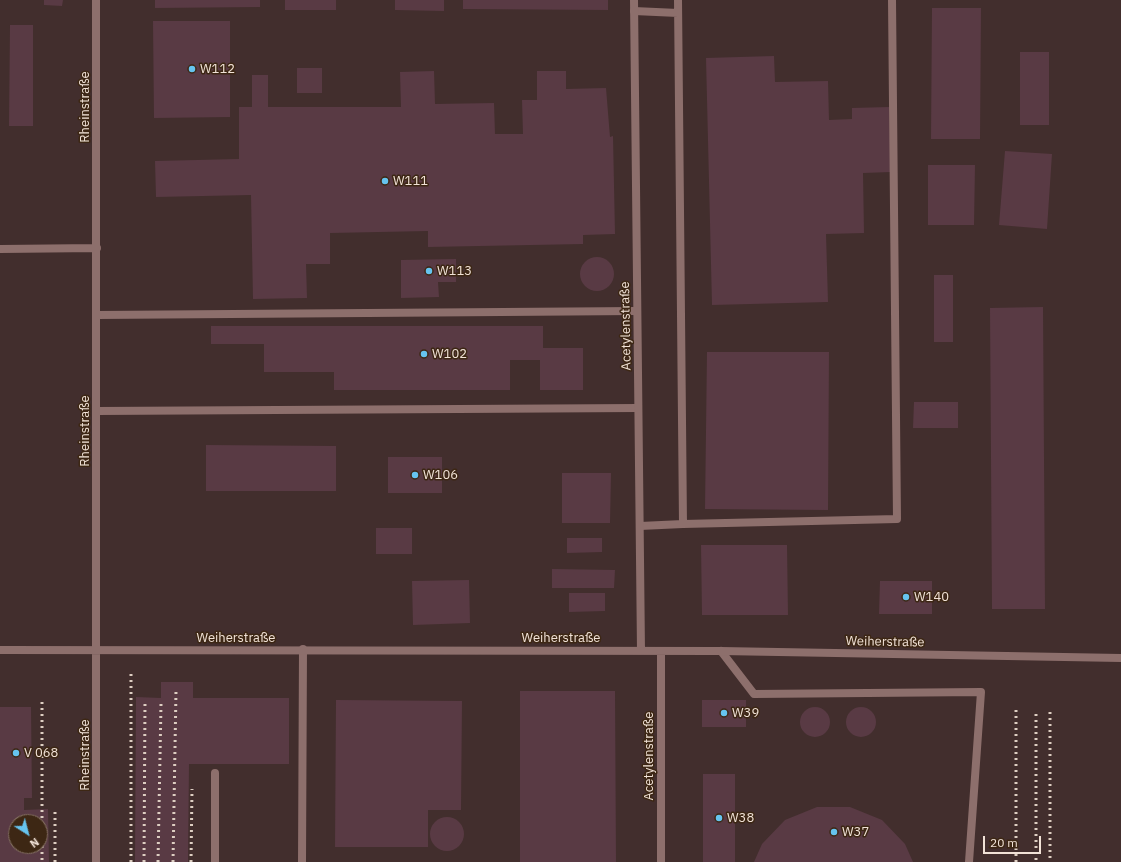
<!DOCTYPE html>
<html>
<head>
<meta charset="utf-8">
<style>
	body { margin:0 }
	#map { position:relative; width:1121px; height:862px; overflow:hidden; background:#3d2714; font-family:"IBM Plex Sans",sans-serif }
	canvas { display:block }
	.north { position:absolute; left:8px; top:814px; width:40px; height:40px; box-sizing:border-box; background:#3d2714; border:1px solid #857262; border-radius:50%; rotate:144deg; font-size:11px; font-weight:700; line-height:16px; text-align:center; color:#f1e2d7 }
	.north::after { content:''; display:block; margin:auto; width:14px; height:18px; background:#66c4ef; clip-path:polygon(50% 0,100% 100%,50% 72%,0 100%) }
	.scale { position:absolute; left:983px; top:836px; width:58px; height:18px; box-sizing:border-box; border:2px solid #f1e2d7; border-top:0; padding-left:5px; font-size:12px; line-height:14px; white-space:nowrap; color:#f1e2d7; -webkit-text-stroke:3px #3d2714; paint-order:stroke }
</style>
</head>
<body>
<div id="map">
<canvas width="1121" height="862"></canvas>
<div class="north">N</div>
<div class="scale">20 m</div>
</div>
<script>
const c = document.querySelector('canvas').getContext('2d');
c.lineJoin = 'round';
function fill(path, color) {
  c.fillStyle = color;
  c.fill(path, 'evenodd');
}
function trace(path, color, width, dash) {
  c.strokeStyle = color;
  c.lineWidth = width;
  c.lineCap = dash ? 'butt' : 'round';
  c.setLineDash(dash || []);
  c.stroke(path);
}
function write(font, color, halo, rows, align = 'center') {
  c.font = font + ' "IBM Plex Sans",sans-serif';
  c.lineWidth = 3;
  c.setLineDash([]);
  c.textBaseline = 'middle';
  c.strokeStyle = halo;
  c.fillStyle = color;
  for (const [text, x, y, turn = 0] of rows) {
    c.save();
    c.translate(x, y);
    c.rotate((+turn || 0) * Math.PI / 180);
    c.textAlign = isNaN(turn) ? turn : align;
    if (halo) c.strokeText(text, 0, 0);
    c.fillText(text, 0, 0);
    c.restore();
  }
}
fill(new Path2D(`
	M0,0H1121V862H0ZM16,822H40V846H16Z`), '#422e2d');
fill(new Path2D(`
	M44,0H63L62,6L44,5Z
	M155,0H260V7L155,8Z
	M285,0H336V10H285Z
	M395,0H444V11L395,10Z
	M463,0H608V10L463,9Z
	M932,8H981L980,139H931Z
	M153,21H230V117L154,118Z
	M10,25H33V126H9Z
	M1020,52H1049V125H1020Z
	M774,56L775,82L828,81L829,120L852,119V108L889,107L891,172L863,173L864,233L826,234L828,302L712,305L706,58Z
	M297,68H322V93H297Z
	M434,71L435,104L494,103L495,134H523L522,100H537V71H566V89L606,88L610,137L613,136L615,234L583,235V244L428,247V231L330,233V264H306L307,298L253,299L251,195L156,197L155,161L239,159V107H252V75H268V107H401L400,72Z
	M1005,151L1052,154L1047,229L999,225Z
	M928,165H975L974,225H928Z
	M580 274a17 17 0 1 1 34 0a17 17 0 1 1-34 0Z
	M456,259V282H438L439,297L401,298V260Z
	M934,275H953V342H934Z
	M1043,307L1045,609H992L990,308Z
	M211,326H543V348H583V390H540V360H510V390H334V372H264V344H211Z
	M707,352H829L828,510L705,509Z
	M914,402H958V428H913Z
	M206,445L336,446V491H206Z
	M388,457H442V493H388Z
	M562,473H611L610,523H562Z
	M376,528H412V554H376Z
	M567,538H602V552L567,553Z
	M701,545H787L788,615H702Z
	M552,569L615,570L614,588H552Z
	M469,580L470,623L413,625L412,581Z
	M880,581H932V614H879Z
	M569,593H605V611L569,612Z
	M161,682H193V698H289V764H189L188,862H135L136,697L161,698Z
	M520,691H615L616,862H520Z
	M336,700L462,701L461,810H428V847H335Z
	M702,700H746V727H702Z
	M0,707H31L32,798H24V810L48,809L49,862H0ZM16,822H40V846H16Z
	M800 722a15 15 0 1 1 30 0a15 15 0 1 1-30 0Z
	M846 722a15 15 0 1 1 30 0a15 15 0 1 1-30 0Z
	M703,774H735V862H703Z
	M817,807H850L882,820L905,844L913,862H754L762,844L785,820Z
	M430 834a17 17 0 1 1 34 0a17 17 0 1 1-34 0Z`), '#593a44');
trace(new Path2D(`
	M634,11L678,13
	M97,315L637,311
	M97,411L638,408
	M683,524L897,519L892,0
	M640,526L683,524L678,0
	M721,651L754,694L981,692L969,862
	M215,862V773
	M302,862L303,649`), '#8d6f6c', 8);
trace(new Path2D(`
	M634,0L641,651
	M0,249L97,248
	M0,650L721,651L1121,658
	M661,651V862
	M96,862V0`), '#8d6f6c', 8);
trace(new Path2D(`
	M42,702V862
	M1050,712V862
	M1036,714V862
	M55,862V809
	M131,862V672
	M144,862L145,702
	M158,862L161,704
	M173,862L176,691
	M191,862L192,789
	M1016,862V709`), '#ddcec2', 3, [2, 4]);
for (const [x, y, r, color] of [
	[192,69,4,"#66c4ef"],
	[385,181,4,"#66c4ef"],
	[429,271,4,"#66c4ef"],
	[424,354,4,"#66c4ef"],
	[415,475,4,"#66c4ef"],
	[906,597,4,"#66c4ef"],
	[724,713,4,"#66c4ef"],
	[16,753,4,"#66c4ef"],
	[719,818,4,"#66c4ef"],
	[834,832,4,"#66c4ef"]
]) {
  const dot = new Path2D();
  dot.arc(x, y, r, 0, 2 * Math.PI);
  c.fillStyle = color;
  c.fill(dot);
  trace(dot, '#3d2714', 1.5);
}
write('13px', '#f1e2d7', '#3d2714', [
	["W112",200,69],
	["W111",393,181],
	["W113",437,271],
	["W102",432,354],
	["W106",423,475],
	["W140",914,597],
	["W39",732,713],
	["V 068",24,753],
	["W38",727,818],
	["W37",842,832]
], 'left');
write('13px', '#f1e2d7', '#3d2714', [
	["Rheinstraße",85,107,-90],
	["Acetylenstraße",626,326,-91],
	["Rheinstraße",85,431,-90],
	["Weiherstraße",236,638],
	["Weiherstraße",561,638],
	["Weiherstraße",885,642,1],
	["Rheinstraße",85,755,-90],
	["Acetylenstraße",649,756,-90]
]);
</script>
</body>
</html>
